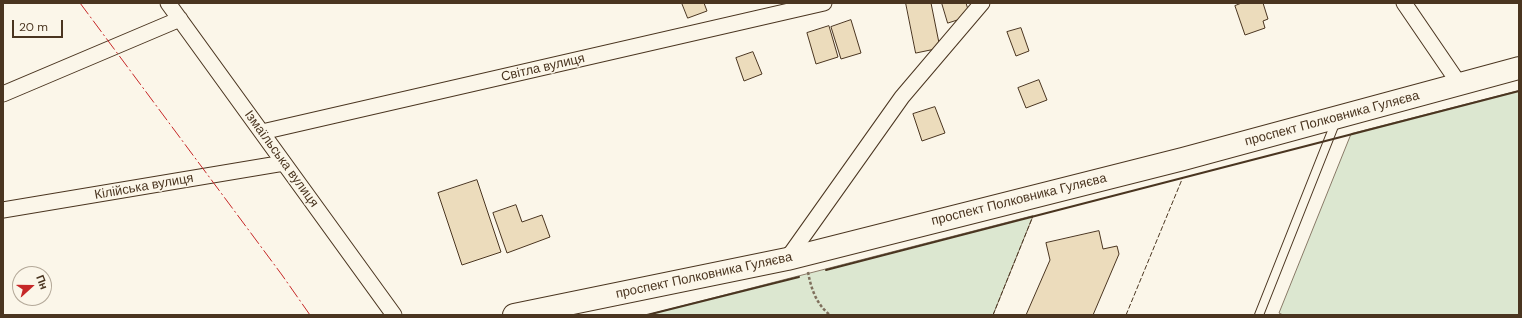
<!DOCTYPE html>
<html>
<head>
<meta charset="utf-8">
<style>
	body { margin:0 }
	#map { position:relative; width:1522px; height:318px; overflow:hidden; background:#fbf6e9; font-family:"DM Sans",sans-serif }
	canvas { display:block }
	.frame { position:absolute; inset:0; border:4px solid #4a3520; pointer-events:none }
	.north { position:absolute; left:12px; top:266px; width:40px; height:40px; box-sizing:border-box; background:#fbf6e9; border:1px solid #b4a999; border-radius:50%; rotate:69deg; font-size:11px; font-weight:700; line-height:16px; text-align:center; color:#4a3520 }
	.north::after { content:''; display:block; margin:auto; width:14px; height:18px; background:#c62828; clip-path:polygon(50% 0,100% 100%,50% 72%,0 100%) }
	.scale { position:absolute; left:12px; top:20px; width:51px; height:18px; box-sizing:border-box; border:2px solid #4a3520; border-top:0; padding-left:5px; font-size:12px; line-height:14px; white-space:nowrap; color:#4a3520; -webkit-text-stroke:3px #fbf6e9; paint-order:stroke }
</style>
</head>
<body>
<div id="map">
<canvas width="1522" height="318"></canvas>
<div class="frame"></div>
<div class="north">Пн</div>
<div class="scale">20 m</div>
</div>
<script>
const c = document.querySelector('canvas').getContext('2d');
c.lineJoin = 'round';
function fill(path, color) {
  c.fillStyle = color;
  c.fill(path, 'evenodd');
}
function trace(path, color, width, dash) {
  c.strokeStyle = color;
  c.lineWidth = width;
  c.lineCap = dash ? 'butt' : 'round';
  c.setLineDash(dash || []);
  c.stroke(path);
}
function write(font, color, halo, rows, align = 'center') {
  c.font = font + ' "DM Sans",sans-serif';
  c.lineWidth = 3;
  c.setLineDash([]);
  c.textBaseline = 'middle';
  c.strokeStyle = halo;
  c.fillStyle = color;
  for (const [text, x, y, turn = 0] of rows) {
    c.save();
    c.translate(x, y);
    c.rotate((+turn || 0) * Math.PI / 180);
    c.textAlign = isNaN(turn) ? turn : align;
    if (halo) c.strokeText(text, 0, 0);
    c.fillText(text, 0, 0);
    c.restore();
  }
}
const green = new Path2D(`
	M1519,91V315H1283L1279,313L1351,134Z
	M1033,216L993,315H647Z`);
fill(green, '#dce7d0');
trace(green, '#887966', 1);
const building = new Path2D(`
	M682,3H704L707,11L688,18Z
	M906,3H931L940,48L916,53Z
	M942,3H966L970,16L948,23Z
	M1242,3H1263L1268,19L1263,21L1265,28L1245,35L1235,6Z
	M851,20L861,53L841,59L831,27Z
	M829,26L838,57L816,64L807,33Z
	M1021,28L1029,51L1016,56L1007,32Z
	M753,52L762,74L744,81L736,58Z
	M1039,80L1047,100L1026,108L1018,88Z
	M935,107L945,133L922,141L913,114Z
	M477,180L501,252L462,265L438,193Z
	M516,205L522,222L542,215L550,237L507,253L493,213Z
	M1099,231L1103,249L1117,246L1119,254L1093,315H1026L1050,260L1046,243Z`);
fill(building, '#ecdcbc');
trace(building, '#4a3520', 1);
const service = new Path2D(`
	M1259,315L1336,121`);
const minor = new Path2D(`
	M168,3L394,315
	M1404,3L1460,85
	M3,94L180,19
	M262,132L824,3
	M3,210L284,163
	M787,259L902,97L982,3`);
const secondary = new Path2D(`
	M514,315L787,259L1183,159L1519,68`);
trace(service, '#4a3520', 10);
trace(minor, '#4a3520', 17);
trace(secondary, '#4a3520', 24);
trace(new Path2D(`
	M808,272C811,288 816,304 830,315`), '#7f6f5c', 2.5, [3, 2]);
trace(service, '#fbf6e9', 8);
trace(minor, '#fbf6e9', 15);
trace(secondary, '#fbf6e9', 22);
trace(new Path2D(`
	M993,315L1033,216
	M1126,315L1183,177`), '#4a3520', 1, [5, 2]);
trace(new Path2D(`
	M826,270L1519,91
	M647,315L799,277`), '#4a3520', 2);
trace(new Path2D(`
	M80,3L282,275L310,315`), '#c62828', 1, [14, 3, 2, 3]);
write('13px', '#4a3520', '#fbf6e9', [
	["Світла вулиця",543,68,-13],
	["проспект Полковника Гуляєва",1332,119,-15],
	["Ізмаїльська вулиця",281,159,54],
	["Кілійська вулиця",144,187,-10],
	["проспект Полковника Гуляєва",1019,200,-14],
	["проспект Полковника Гуляєва",704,276,-12]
]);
</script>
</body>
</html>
